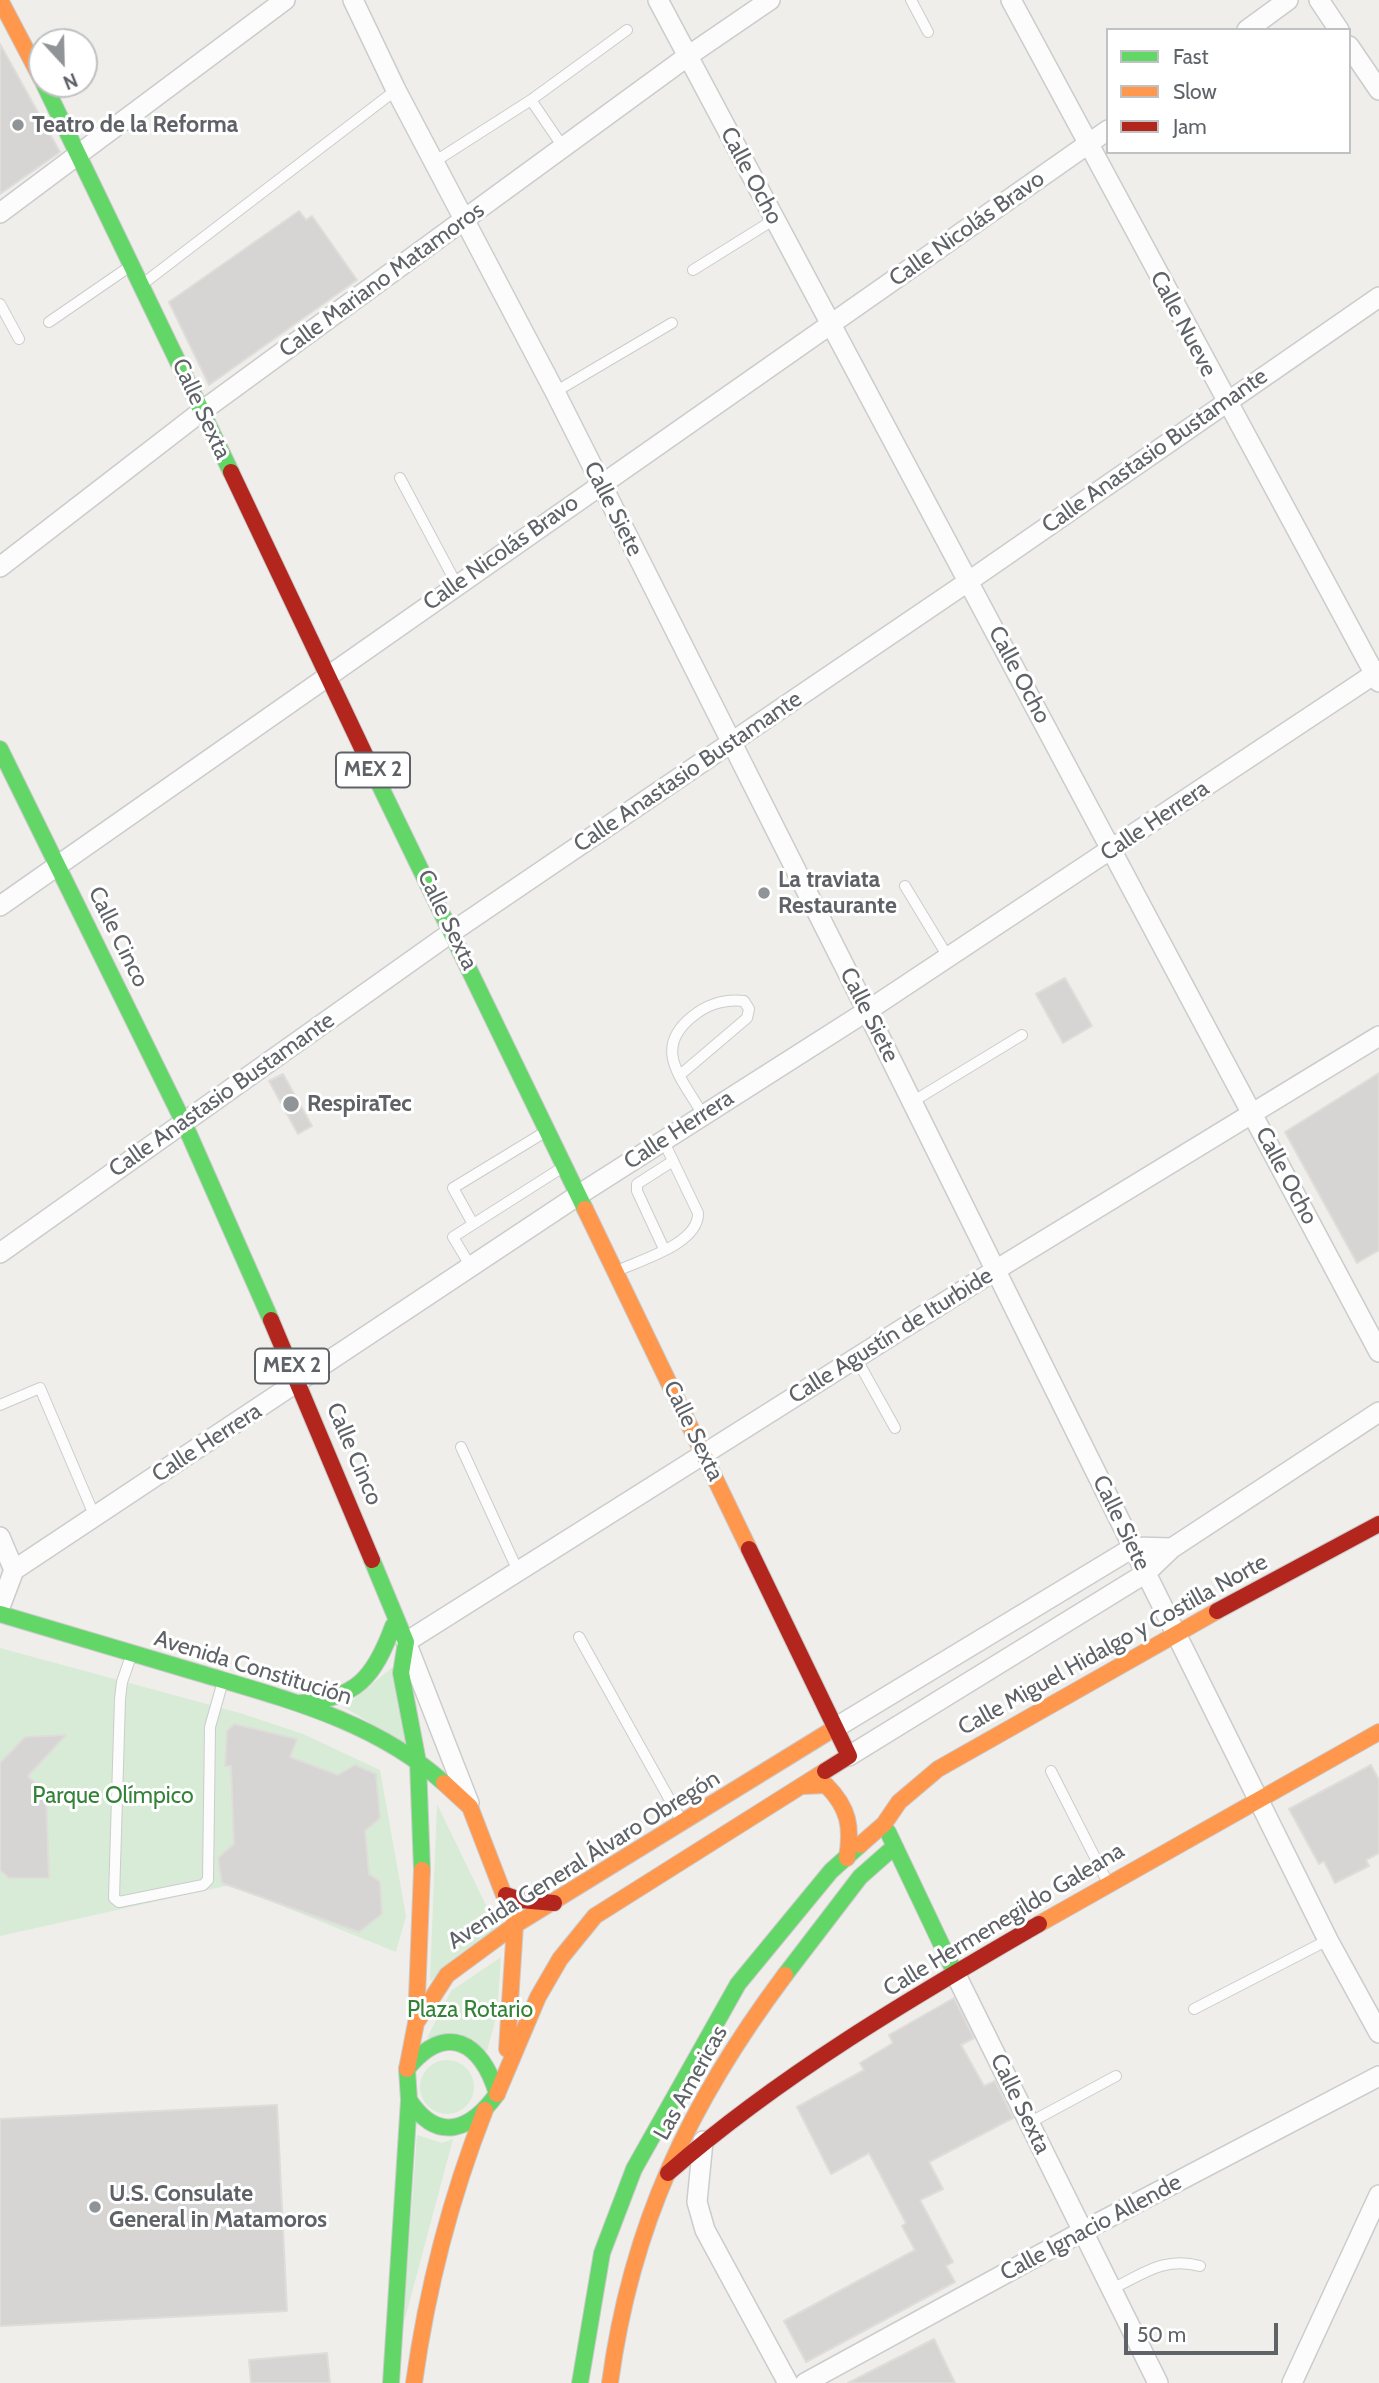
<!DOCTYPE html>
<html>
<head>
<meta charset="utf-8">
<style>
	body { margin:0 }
	#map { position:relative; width:1379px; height:2383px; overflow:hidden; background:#efeeea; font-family:Cabin,sans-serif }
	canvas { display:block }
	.legend { position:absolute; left:1106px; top:28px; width:245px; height:126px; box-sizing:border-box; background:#fff; border:2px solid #bfc1c3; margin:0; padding:9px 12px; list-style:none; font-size:21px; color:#5f6368 }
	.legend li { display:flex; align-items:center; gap:14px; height:35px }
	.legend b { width:35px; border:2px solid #bfc1c3 }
	.north { position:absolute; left:28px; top:28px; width:70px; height:70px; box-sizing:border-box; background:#fff; border:2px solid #bfc1c3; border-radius:50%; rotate:158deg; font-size:19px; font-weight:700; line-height:28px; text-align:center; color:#5f6368 }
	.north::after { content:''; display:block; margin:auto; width:24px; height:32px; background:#919496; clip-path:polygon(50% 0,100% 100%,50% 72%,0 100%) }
	.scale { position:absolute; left:1124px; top:2323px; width:154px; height:32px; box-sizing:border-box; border:4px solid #5f6368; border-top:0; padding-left:9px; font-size:21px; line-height:24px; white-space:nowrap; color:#5f6368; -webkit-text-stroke:5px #fff; paint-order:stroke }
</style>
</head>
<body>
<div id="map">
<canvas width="1379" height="2383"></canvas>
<ul class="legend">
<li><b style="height:9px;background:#63d668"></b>Fast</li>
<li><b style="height:9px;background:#ff974d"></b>Slow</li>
<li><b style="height:9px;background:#b3261e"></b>Jam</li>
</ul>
<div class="north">N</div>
<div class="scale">50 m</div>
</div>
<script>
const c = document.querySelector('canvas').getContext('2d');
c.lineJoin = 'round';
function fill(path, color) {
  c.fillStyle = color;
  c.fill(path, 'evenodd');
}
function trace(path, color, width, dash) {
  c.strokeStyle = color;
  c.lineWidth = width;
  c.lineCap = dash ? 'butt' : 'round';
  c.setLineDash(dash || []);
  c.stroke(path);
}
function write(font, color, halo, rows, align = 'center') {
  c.font = font + ' Cabin,sans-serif';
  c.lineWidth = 6;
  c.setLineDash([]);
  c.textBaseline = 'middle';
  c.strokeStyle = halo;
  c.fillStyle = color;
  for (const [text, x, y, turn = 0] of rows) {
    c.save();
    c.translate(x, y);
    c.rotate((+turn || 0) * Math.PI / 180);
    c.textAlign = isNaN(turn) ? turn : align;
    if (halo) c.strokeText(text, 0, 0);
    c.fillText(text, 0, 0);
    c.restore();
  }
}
fill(new Path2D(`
	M0,1648L240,1713L303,1734L380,1770L406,1916L396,1952L230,1885L0,1936Z
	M393,1667L407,1745L344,1707Z
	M437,1804L497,1928L430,1981Z
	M501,1957L497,2014L487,2051L427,2038L451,1991Z
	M420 2087a27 27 0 1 1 54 0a27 27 0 1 1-54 0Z
	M417,2135L442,2143L453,2139L403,2326Z`), '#d8ebd6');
const building = new Path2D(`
	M0,44L60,152L0,194Z
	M299,211L306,220L312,216L357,280L209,385L169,302Z
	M1065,978L1092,1026L1063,1043L1036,994Z
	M1379,1073V1250L1357,1263L1285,1132Z
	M283,1074L312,1126L298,1134L269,1081Z
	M234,1724L297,1739L290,1757L338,1775L355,1765L376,1774L380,1818L365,1831L369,1874L380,1882L382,1914L359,1932L222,1883L218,1858L234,1844L231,1766H225L227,1731Z
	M66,1735L28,1776L46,1795L49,1878H9L0,1870V1763L25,1737Z
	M1371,1765L1379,1780V1853L1366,1860L1369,1866L1335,1883L1324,1861L1319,1864L1289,1809Z
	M954,1998L974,2038L961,2045L984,2086L995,2081L1013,2118L929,2162L943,2189L920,2200L953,2262L946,2266L955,2282L806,2362L784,2321L915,2250L902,2226L906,2223L869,2153L831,2174L797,2107L864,2070L860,2063L893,2043L889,2035Z
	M277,2105L287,2311L0,2326V2119Z
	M934,2339L955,2383H848Z
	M327,2353L330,2383H251L249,2360Z`);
fill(building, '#d6d5d3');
trace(building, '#deddd9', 2);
const lane = new Path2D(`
	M911,0L928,32
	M563,147L531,100L627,30
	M434,162L531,100
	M693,270L775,219
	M144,283L396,90
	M0,304L19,339
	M49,322L129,267
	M555,392L672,323
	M400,478L457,585
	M905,886L948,957
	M680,1075L747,1018L749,1009L744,1001C725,999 708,1004 693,1016C651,1049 682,1078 703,1115
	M912,1102L1022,1035
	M473,1224L453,1188L545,1132
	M664,1249L637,1191V1184L673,1161
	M471,1267L453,1237L560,1169
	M619,1270C644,1259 699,1243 698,1213L663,1140
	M856,1358L895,1428
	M0,1405L40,1388L95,1517
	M461,1447L518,1571
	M579,1637L681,1820
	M131,1656L122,1682L120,1699L114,1898L119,1902L203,1885L208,1880L210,1727L223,1681
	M1051,1771L1108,1883
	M1194,2009L1328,1940
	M1029,2123L1116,2076
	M1112,2289C1143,2274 1164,2256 1200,2266`);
const street = new Path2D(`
	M353,0L396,90L555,392L867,1011L1328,1940L1379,2033
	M658,0L1379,1352
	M1011,0L1379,682
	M1319,0L1339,30
	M1247,30L1288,0
	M1349,46L1379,90
	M0,213L285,0
	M0,567L202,411L688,56L770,0
	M0,906L1108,130
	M0,1253L452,932L969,581L1379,297
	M0,1537L14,1570
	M0,1607L14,1570L580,1194L867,1011L1379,671
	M835,1728L1134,1547L1172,1548
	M849,1756L1146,1573L1172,1548L1379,1412
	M469,1803L406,1642L994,1271L1379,1036
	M954,1971L1158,2383
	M703,2141L697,2202L705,2230L788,2383
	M805,2383L1083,2231L1379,2076
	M1292,2383L1379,2195`);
const fast = new Path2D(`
	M44,84L231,472
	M0,749L184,1123L271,1320
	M369,763L585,1209
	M372,1560L406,1642L401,1673L418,1762L422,1870
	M0,1614C66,1634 133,1653 199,1673C286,1699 375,1721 444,1783
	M299,1703C356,1699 374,1678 393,1626
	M888,1832L954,1971
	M785,1975L860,1877L894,1847
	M391,2383L409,2100L407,2069C446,2021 482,2042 497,2094C471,2130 438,2144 409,2100
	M580,2383L602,2253L634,2169L738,1984L831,1871L860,1845`);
const slow = new Path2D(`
	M0,0L42,80
	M585,1209L749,1549
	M444,1783L470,1807L512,1916
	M804,1786L826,1785C849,1808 852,1827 847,1858
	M860,1845L884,1824L899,1802L938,1769L1217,1611
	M1039,1924L1379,1732
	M416,2023L422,1870
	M507,2049L515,1925
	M407,2069L416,2023L447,1975L515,1925L835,1728
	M497,2094L538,1997L560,1959L595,1916L825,1771
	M414,2383C427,2289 450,2199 485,2110
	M610,2383C631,2225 690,2102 785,1975`);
const jam = new Path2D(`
	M231,472L369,763
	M271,1320L372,1560
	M749,1549L849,1756L825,1771
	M1217,1611L1379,1524
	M506,1895L520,1900L554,1903
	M668,2173C780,2075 911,1998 1039,1924`);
trace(lane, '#cbcccc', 12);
trace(street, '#cbcccc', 22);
trace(fast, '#cacacb', 18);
trace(slow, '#cacacb', 18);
trace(jam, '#cacacb', 18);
trace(lane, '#fdfcfc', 10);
trace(street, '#fdfcfc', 19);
trace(fast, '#63d668', 16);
trace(slow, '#ff974d', 16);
trace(jam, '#b3261e', 16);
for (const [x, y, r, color] of [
	[18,125,7,"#919496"],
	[764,893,7,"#919496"],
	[291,1104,9,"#919496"],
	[95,2207,7,"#919496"]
]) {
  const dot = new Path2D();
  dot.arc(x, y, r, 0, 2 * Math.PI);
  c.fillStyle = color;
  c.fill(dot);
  trace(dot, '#fff', 2.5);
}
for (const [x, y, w] of [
	[373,770,74],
	[292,1366,74]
]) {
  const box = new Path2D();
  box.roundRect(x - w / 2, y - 17.5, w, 35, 5);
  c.fillStyle = '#fff';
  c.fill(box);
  trace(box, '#5f6368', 2);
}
write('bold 21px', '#5f6368', null, [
	["MEX 2",373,770],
	["MEX 2",292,1366]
]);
write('bold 23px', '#5f6368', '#fff', [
	["Teatro de la Reforma",32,125],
	["La traviata",778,880],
	["Restaurante",778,906],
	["RespiraTec",307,1104],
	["U.S. Consulate",109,2194],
	["General in Matamoros",109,2220]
], 'left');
write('23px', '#5f6368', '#fff', [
	["Calle Ocho",751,176,62],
	["Calle Nicolás Bravo",967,229,-35],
	["Calle Mariano Matamoros",382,280,-36],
	["Calle Nueve",1183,324,62],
	["Calle Sexta",201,409,65],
	["Calle Anastasio Bustamante",1155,451,-35],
	["Calle Siete",613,509,63],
	["Calle Nicolás Bravo",501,553,-35],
	["Calle Ocho",1019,675,62],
	["Calle Anastasio Bustamante",688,772,-34],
	["Calle Herrera",1155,821,-34],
	["Calle Sexta",447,920,64],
	["Calle Cinco",118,937,64],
	["Calle Siete",869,1015,63],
	["Calle Anastasio Bustamante",222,1095,-35],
	["Calle Herrera",679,1130,-33],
	["Calle Ocho",1286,1176,62],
	["Calle Agustín de Iturbide",891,1336,-32],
	["Calle Sexta",693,1431,64],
	["Calle Herrera",207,1443,-33],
	["Calle Cinco",354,1454,67],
	["Calle Siete",1121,1523,64],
	["Calle Miguel Hidalgo y Costilla Norte",1113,1645,-29],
	["Avenida Constitución",253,1668,17],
	["Avenida General Álvaro Obregón",584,1860,-32],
	["Calle Hermenegildo Galeana",1004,1920,-31],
	["Las Americas",691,2083,-61],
	["Calle Sexta",1020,2104,64],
	["Calle Ignacio Allende",1091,2228,-28]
]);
write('23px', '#348238', '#fff', [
	["Parque Olímpico",113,1796],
	["Plaza Rotario",470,2010]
]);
</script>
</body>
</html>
